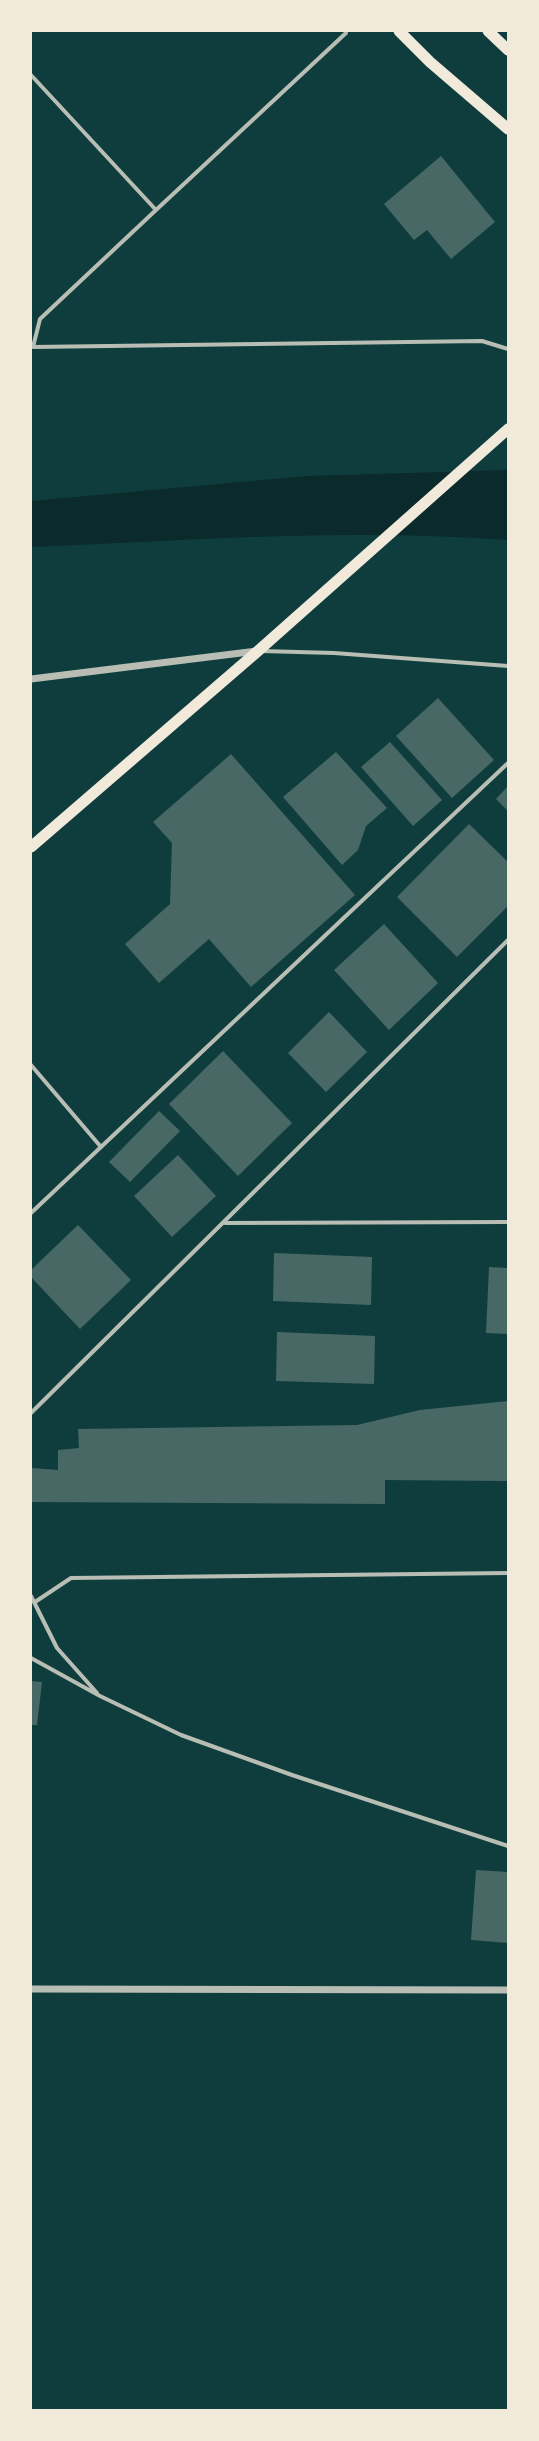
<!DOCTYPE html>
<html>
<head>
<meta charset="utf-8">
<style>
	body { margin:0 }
	#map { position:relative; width:539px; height:2441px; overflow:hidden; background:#0f3d3e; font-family:Barlow,sans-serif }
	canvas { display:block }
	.frame { position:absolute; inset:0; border:32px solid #f1e9da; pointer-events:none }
</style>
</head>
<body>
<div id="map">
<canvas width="539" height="2441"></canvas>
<div class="frame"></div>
</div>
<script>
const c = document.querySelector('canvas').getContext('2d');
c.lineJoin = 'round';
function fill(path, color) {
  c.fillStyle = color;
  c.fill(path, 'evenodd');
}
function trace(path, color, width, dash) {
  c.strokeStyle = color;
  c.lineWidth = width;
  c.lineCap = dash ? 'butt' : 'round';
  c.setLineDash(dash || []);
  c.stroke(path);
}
fill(new Path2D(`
	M508,470V540C350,528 189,540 31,547V501L307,476Z`), '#0a2a2b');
fill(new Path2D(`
	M441,156L495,222L451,259L427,230L414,240L384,204Z
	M438,698L494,760L452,798L396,736Z
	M390,742L442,800L413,826L361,767Z
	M336,752L387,808L366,826L358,850L342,865L283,797Z
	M231,754L355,895L251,987L209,939L159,983L125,944L170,904L172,843L153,822Z
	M508,786V811L496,799Z
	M469,824L508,862V906L457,957L397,897Z
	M384,924L438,983L389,1030L334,970Z
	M329,1012L367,1052L326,1092L288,1053Z
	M223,1051L292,1123L238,1176L169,1104Z
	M159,1111L180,1131L130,1182L109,1162Z
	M178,1155L216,1196L172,1237L134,1196Z
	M78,1225L131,1280L80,1329L31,1277V1270Z
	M274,1253L372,1257L371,1305L273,1301Z
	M489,1267L508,1268V1334L486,1333Z
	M277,1332L375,1336L374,1384L276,1381Z
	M508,1401V1481L385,1480V1504L31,1502V1468L58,1470V1450L79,1448L78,1429L357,1425L420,1410Z
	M31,1681L42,1682L37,1725H31Z
	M476,1870L508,1872V1943L471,1940Z`), '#486865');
trace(new Path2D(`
	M31,75L156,210L346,33
	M156,210L40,319L33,347L482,341L508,349
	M261,651L334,653L508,666
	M31,1065L101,1147
	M31,1213L508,763
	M225,1223L508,1222
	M31,1413L508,940
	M31,1596L57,1648L97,1693
	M35,1602L71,1578L508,1573
	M31,1658L100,1696L181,1735L292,1775L508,1846`), '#b8beb3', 4);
trace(new Path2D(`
	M31,679L257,651
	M31,1989L508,1990`), '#b8beb3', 7);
trace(new Path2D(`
	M399,31L430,62L508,129
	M488,31L508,50
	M31,847L258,651L508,429`), '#f1e9da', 11);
</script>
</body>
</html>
